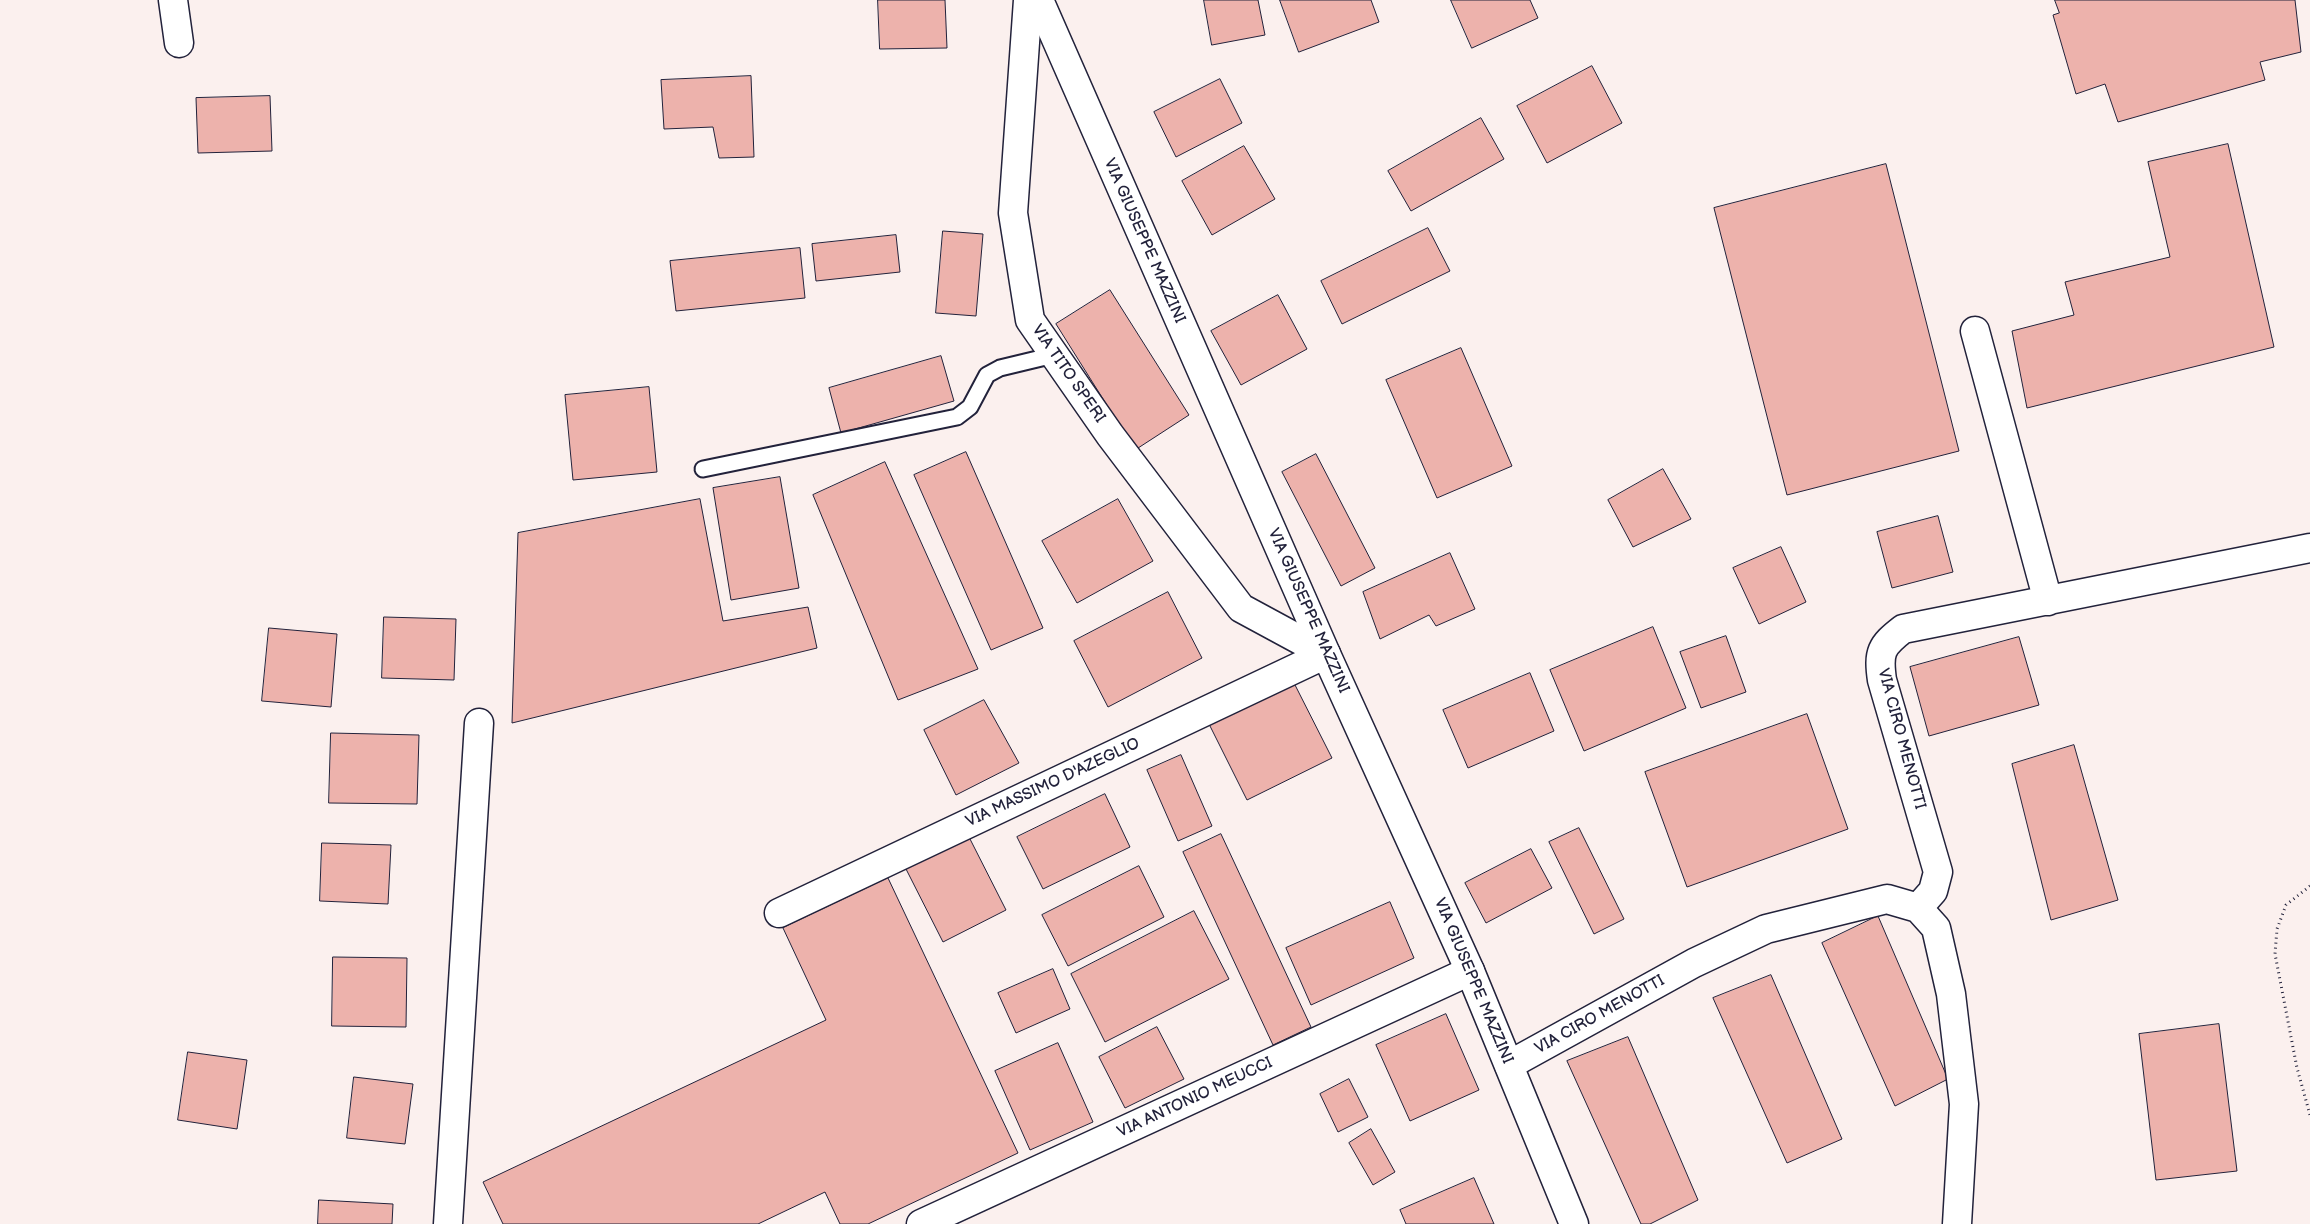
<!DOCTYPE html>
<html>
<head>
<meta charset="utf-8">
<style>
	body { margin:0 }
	canvas { display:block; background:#fbf0ee }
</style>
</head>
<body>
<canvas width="2310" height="1224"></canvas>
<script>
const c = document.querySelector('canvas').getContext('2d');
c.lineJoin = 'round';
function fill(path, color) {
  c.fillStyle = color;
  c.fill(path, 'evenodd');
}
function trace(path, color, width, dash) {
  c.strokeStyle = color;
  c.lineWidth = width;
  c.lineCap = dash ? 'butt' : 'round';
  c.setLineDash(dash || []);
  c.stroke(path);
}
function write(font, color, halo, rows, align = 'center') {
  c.font = font + ' "Balsamiq Sans",sans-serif';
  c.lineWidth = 5;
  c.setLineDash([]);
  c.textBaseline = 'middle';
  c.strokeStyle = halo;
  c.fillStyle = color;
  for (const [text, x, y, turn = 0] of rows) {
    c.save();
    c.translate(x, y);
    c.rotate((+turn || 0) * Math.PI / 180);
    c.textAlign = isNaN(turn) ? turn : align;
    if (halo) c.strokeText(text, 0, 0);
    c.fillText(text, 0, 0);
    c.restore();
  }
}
const building = new Path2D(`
	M878,0H945L947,48L880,49Z
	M1204,0H1258L1265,35L1212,45Z
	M1280,0H1371L1379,22L1299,52Z
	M1451,0H1530L1538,18L1472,48Z
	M2055,0H2295L2301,52L2260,62L2265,80L2118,122L2105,84L2076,94L2053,15L2059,13Z
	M1592,66L1622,123L1547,163L1517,106Z
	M751,76L754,157L719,158L713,127L664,129L661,80Z
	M1220,79L1242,123L1176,157L1154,112Z
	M270,96L272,151L198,153L196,98Z
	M1481,118L1504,159L1411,211L1388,171Z
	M2228,144L2274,347L2027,408L2012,331L2074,315L2065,282L2170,257L2148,162Z
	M1244,146L1275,199L1212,235L1182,181Z
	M1886,164L1959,451L1787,495L1714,208Z
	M1428,228L1450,271L1342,324L1321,281Z
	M943,231L983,234L976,316L936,313Z
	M896,235L900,272L816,281L812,244Z
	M800,248L805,298L676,311L670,261Z
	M1110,290L1189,415L1135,450L1056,324Z
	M1278,295L1307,349L1241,385L1211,331Z
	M1461,348L1512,466L1437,498L1386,380Z
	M941,356L954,401L841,433L829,388Z
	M649,387L657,472L573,480L565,395Z
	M966,452L1043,628L991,650L914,475Z
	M1316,454L1375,568L1341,586L1282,472Z
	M885,462L978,669L898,700L813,495Z
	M1663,469L1691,519L1633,547L1608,500Z
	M780,477L799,588L731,600L713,488Z
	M700,499L723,621L808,607L817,648L512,723L518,533Z
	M1118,499L1153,561L1077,603L1042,541Z
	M1938,516L1953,572L1892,588L1877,532Z
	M1781,547L1806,602L1759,624L1733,568Z
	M1450,553L1475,609L1436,626L1429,615L1380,639L1363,592Z
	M1168,592L1202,658L1108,707L1074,641Z
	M384,617L456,619L454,680L382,678Z
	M1653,627L1686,708L1584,751L1550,670Z
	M269,628L337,634L331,707L262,701Z
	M1726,636L1746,692L1701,708L1680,652Z
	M2019,637L2039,705L1929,736L1910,667Z
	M1530,673L1554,731L1468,768L1443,710Z
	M1292,679L1332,758L1247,800L1208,722Z
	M984,700L1019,763L956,795L924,730Z
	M1807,714L1848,829L1687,887L1645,772Z
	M331,733L419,735L417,804L329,803Z
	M2074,745L2118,900L2051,920L2012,764Z
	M1181,755L1212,826L1178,841L1147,770Z
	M1105,794L1130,847L1043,889L1017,837Z
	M1579,828L1624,919L1594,934L1549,842Z
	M1221,834L1311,1027L1273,1045L1183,852Z
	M969,837L1006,910L943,942L906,869Z
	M322,843L391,845L388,904L320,901Z
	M1531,849L1552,888L1486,923L1465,883Z
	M1139,866L1164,917L1068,966L1042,915Z
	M888,878L1018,1153L868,1224H840L825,1192L758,1224H503L483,1182L826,1020L783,928Z
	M1390,902L1414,958L1311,1005L1286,948Z
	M1194,911L1229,979L1105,1042L1071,974Z
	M1878,916L1948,1079L1895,1106L1822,943Z
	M333,957L407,958L406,1027L332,1026Z
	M1053,969L1070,1009L1016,1033L998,993Z
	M1771,975L1842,1139L1787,1163L1713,998Z
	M1446,1014L1479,1090L1410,1121L1376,1045Z
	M2219,1024L2237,1171L2156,1180L2139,1034Z
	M1157,1027L1184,1079L1125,1108L1099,1057Z
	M1628,1037L1698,1200L1650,1224H1641L1567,1061Z
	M1058,1043L1093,1122L1030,1150L995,1071Z
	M188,1052L247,1060L237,1129L178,1120Z
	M354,1077L413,1084L405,1144L347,1138Z
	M1349,1079L1368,1117L1338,1132L1320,1094Z
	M1371,1129L1395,1172L1373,1185L1349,1143Z
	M1474,1178L1494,1224H1406L1400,1210Z
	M319,1200L393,1204L392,1224H318Z`);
fill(building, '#edb2ac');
trace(building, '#22223b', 1);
const lane = new Path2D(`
	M703,469L957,417L970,407L987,375L1000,368L1054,355`);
const street = new Path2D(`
	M173,0L179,43
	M1028,0L1013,213L1030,320L1110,435L1241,608L1326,654
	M1975,331L2048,601
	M1918,908L1933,891L1938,872L1882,680C1878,652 1881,646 1903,629L2310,548
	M779,913L1326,654
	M1509,1065L1694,963L1766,929L1887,899L1918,908L1936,928L1951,994L1964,1104L1957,1224
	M448,1224L479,723
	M921,1224L1470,971`);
const secondary = new Path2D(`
	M1039,0L1326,654L1470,971L1574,1224`);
trace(lane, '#22223b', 19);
trace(street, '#22223b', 31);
trace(secondary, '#22223b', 31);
trace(new Path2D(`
	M2310,886L2286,905L2277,929L2275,954L2297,1068L2310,1115`), '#22223b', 3, [1, 4]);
trace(lane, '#fff', 15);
trace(street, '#fff', 28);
trace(secondary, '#fff', 28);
write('16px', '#22223b', '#fff', [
	["VIA GIUSEPPE MAZZINI",1144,241,66],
	["VIA TITO SPERI",1068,374,55],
	["VIA GIUSEPPE MAZZINI",1308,611,66],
	["VIA CIRO MENOTTI",1901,739,75],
	["VIA MASSIMO D'AZEGLIO",1053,783,-25],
	["VIA GIUSEPPE MAZZINI",1473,981,67],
	["VIA CIRO MENOTTI",1600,1015,-29],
	["VIA ANTONIO MEUCCI",1195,1098,-25]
]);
</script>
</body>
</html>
